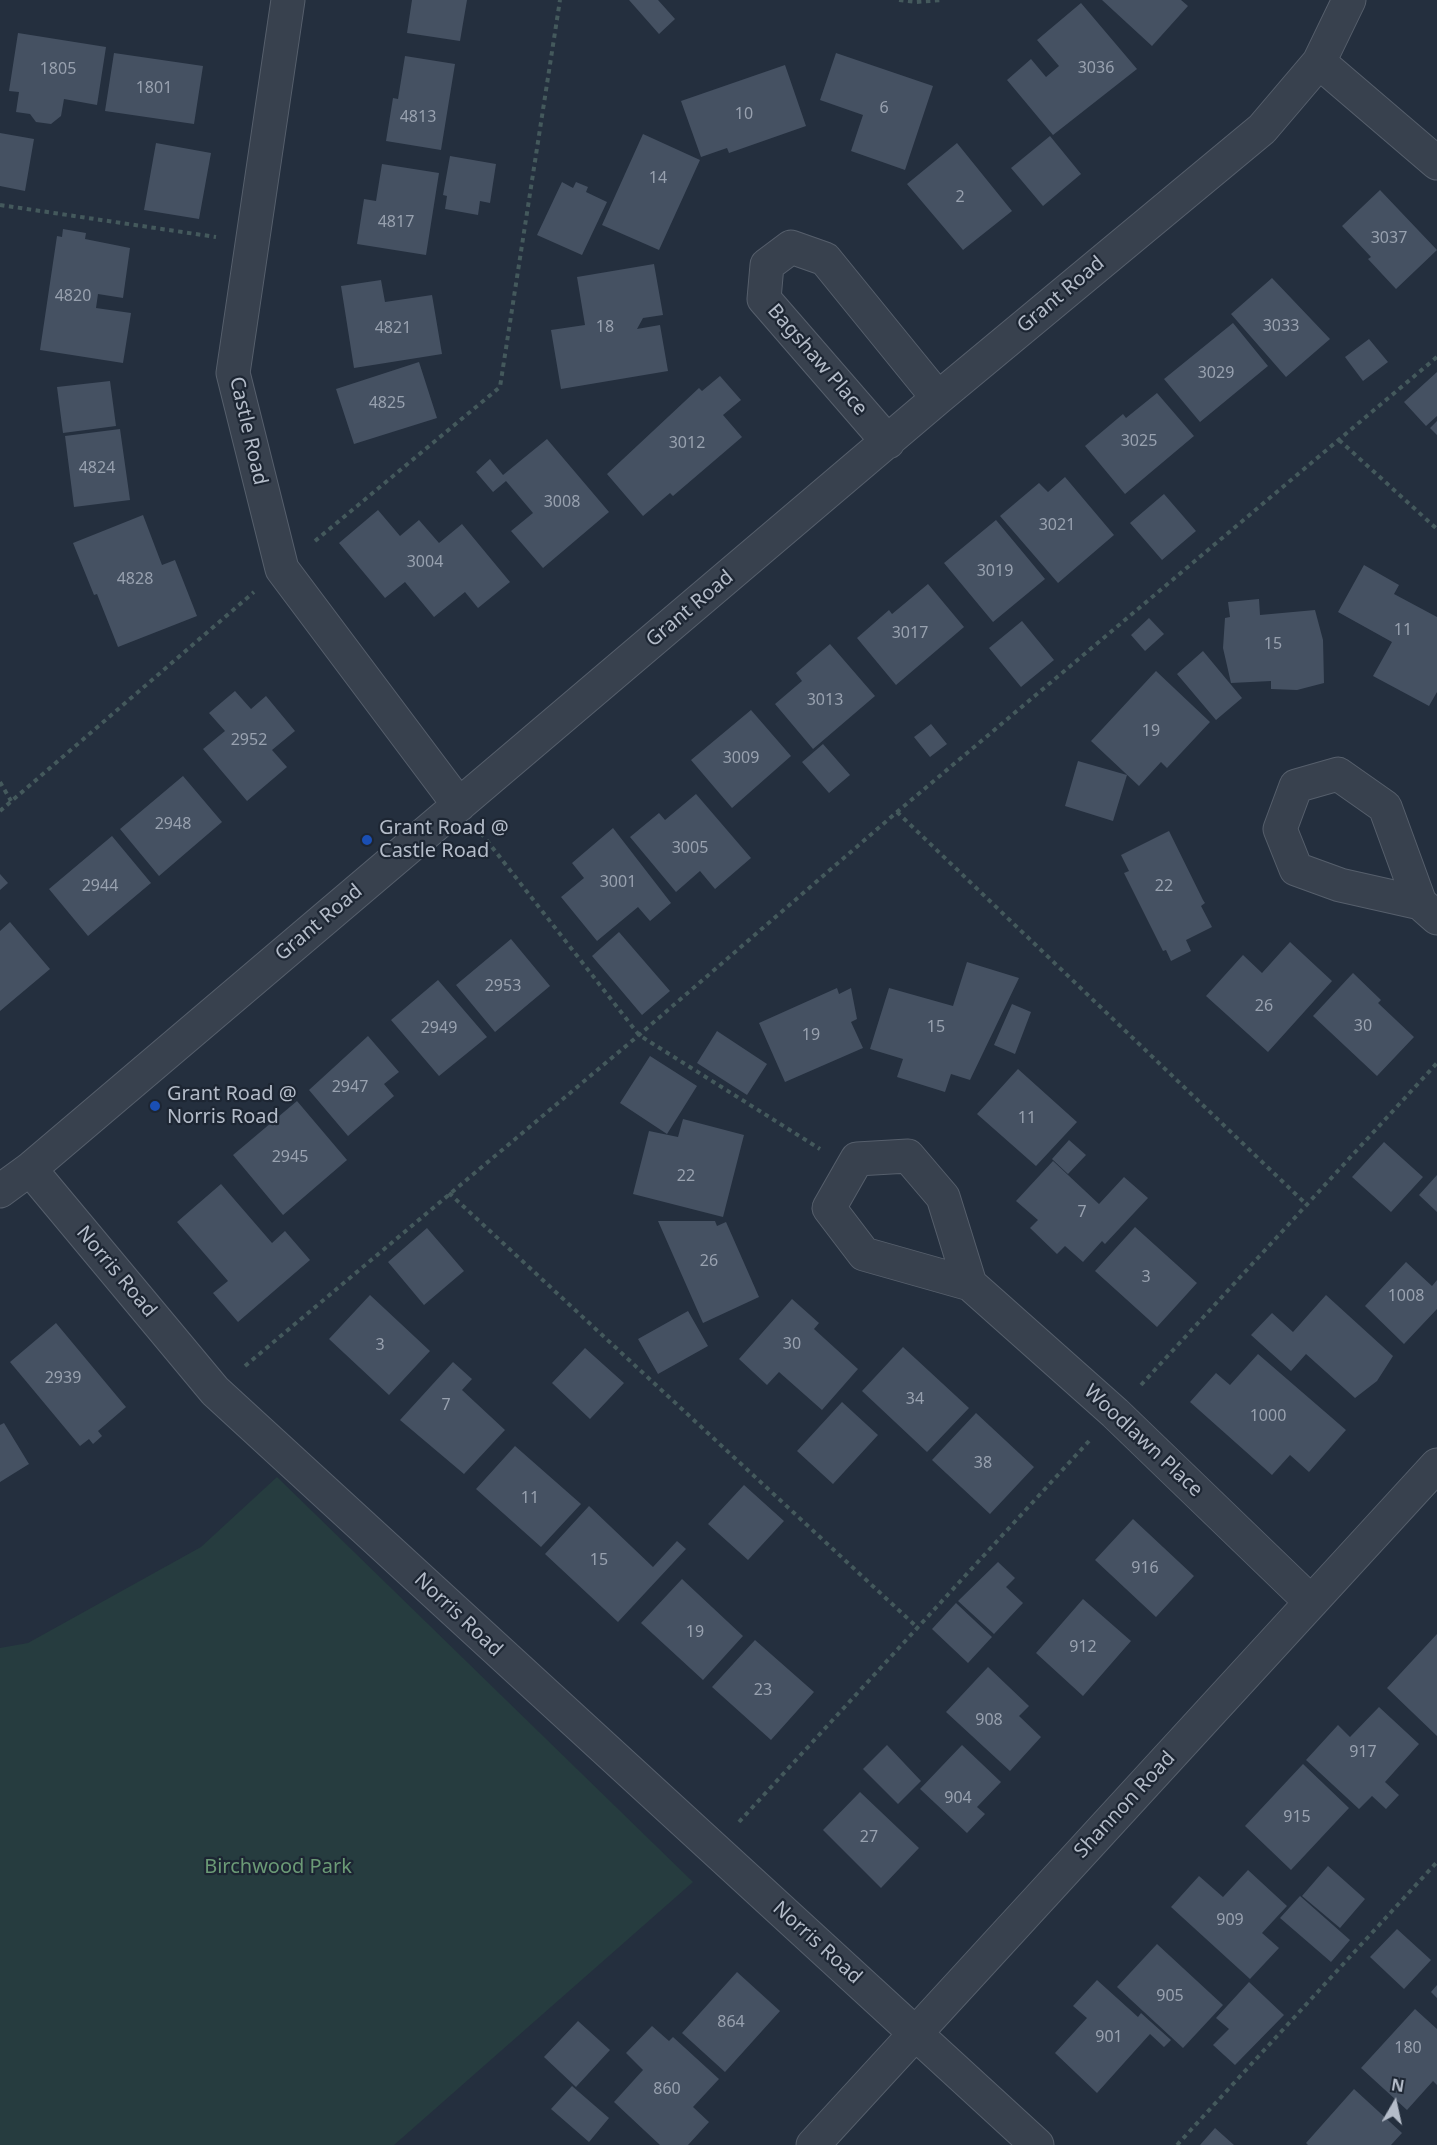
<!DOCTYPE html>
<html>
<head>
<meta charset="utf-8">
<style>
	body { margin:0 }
	#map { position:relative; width:1437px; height:2145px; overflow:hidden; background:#242f3e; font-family:"Noto Sans",sans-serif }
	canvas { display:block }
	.north { position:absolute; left:1365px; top:2073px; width:60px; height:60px; -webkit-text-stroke:4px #1d2633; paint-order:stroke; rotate:9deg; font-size:16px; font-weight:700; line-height:24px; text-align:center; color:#b4bcc9 }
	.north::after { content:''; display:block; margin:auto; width:21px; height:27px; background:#b4bcc9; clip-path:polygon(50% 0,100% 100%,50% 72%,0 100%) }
</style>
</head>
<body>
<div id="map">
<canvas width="1437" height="2145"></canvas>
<div class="north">N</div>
</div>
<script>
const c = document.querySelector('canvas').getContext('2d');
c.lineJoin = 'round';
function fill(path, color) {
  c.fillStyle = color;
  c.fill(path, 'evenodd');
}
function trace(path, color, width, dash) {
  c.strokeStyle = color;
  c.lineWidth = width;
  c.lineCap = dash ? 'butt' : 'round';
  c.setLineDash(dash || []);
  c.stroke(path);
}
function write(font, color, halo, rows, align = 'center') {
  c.font = font + ' "Noto Sans",sans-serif';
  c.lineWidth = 4.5;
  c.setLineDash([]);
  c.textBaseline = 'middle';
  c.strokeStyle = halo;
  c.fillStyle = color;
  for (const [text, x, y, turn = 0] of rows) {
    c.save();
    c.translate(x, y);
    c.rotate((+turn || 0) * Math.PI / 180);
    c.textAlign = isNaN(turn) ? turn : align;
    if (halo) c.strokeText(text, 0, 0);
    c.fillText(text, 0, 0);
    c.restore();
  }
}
fill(new Path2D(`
	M277,1477L693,1882L394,2145H0V1648L28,1643L201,1547Z`), '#263c3f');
fill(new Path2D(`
	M412,0H467L460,41L407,33Z
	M629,0H658L675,19L659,34Z
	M1102,0H1181L1188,6L1152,46Z
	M1081,3L1137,69L1053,135L1007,80L1031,59L1046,77L1059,66L1037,40Z
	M18,33L106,47L97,105L64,99L61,116L51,124L36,122L30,114L16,112L19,92L9,91Z
	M114,53L203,66L194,124L105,111Z
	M836,53L933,86L905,170L851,151L863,115L820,100Z
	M405,56L455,64L441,150L386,141L393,98L398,99Z
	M785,65L806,126L729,153L727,148L701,157L681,101Z
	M0,133L34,139L25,191L0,186Z
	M643,134L700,160L659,250L602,225Z
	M1050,136L1081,174L1043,206L1011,168Z
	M156,143L211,153L199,219L144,210Z
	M957,143L1012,211L963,250L907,184Z
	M450,156L496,164L490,203L480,201L478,215L445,209L447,196L443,195Z
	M382,164L439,173L426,255L357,244L364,199L376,201Z
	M562,182L573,188L576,182L588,187L586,192L607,202L582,255L537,235Z
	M1380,190L1437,250L1396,289L1368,259L1371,257L1342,226Z
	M63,229L86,233L85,239L130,248L123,298L98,294L96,308L131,313L123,363L40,350L57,236L62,237Z
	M654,264L663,315L643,318L637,329L660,325L668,371L561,389L551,330L585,325L577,277Z
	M1272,278L1330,339L1286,377L1231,314Z
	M381,280L385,302L432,295L442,354L354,368L341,286Z
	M1233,323L1268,366L1200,422L1164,379Z
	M1369,339L1388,362L1363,381L1345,357Z
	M419,362L437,418L354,444L336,389Z
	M1437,372V416L1426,426L1404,402Z
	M720,376L741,400L723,415L742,437L673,496L670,493L643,516L607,474L699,388L702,391Z
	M110,381L116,426L63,433L57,387Z
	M1157,393L1194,436L1125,494L1085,446L1123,414L1126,418Z
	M1437,421V435L1430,428Z
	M120,429L130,500L74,507L65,436Z
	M547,439L609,512L543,568L511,531L533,513L506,481L493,492L476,472L490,459L503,475Z
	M1065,477L1114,535L1058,583L1000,516L1039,483L1048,492Z
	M1164,494L1196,531L1162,560L1130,523Z
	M378,510L400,536L419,520L439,543L462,524L510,582L478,608L465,592L434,617L405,582L385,598L339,543Z
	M143,515L162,565L175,560L197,616L118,647L97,594L94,595L73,543Z
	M996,520L1045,579L993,622L944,563Z
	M1364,565L1399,585L1394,594L1437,617V692L1429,706L1373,676L1392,642L1338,612Z
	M928,584L964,627L896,685L857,638L889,610L892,614Z
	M1259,599L1260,615L1315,610L1323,640L1324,683L1297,690L1271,689V681L1231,683L1223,648L1225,618L1230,617L1228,602Z
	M1149,618L1164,634L1145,651L1131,635Z
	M1022,621L1054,660L1021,687L989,648Z
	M830,644L875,696L813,749L775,704L802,681L796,673Z
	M1203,651L1242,698L1216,720L1177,674Z
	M1156,671L1210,722L1167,768L1161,762L1139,786L1091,741Z
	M235,691L251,709L266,696L295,731L272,750L287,767L247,801L203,749L225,731L209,713Z
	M751,710L791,756L732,808L691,760Z
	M931,724L947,744L930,757L914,737Z
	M823,744L850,775L829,793L802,762Z
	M1078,761L1127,775L1113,821L1065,806Z
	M183,776L222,822L159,876L120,829Z
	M696,794L751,858L715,889L700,871L676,892L630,837L659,813L665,820Z
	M613,828L671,903L650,921L638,907L597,941L561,897L584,878L572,863Z
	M1169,831L1203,900L1205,903L1201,906L1212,927L1186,940L1191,951L1171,961L1166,950L1163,951L1124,873L1129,871L1121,855Z
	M112,836L151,883L88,936L49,889Z
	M0,874L8,883L0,890Z
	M10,922L50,969L0,1011V931Z
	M619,932L670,991L642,1015L592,956Z
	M511,939L550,986L495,1032L456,985Z
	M1290,942L1332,981L1268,1052L1206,996L1243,955L1262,973Z
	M967,962L1019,978L970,1080L951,1074L945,1092L897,1077L903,1059L870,1049L889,988L953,1006Z
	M1353,973L1381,1000L1378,1003L1414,1037L1377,1076L1313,1016Z
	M438,980L487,1037L439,1076L391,1020Z
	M837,988L839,994L851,988L857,1019L851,1022L863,1048L785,1082L759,1023Z
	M1012,1004L1031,1012L1015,1054L994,1045Z
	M717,1031L767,1064L747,1095L697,1063Z
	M368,1036L399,1072L384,1084L394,1096L348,1136L309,1090Z
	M650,1056L697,1086L667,1134L620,1103Z
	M1018,1069L1077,1122L1036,1166L977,1114Z
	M297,1101L347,1160L283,1215L233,1155Z
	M683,1119L744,1135L723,1217L633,1194L649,1131L678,1137Z
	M1069,1140L1086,1155L1068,1174L1052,1159Z
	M1384,1142L1423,1177L1391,1212L1352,1177Z
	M1053,1161L1099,1204L1124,1177L1148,1198L1105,1244L1102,1241L1083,1262L1065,1246L1057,1254L1030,1228L1038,1220L1016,1201Z
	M1437,1175V1212L1419,1195Z
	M221,1184L272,1243L285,1231L310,1260L238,1322L213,1293L228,1281L177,1222Z
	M658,1221H715L717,1226L726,1222L759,1297L703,1323Z
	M1135,1227L1197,1283L1157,1327L1095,1271Z
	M427,1228L464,1271L424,1305L388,1262Z
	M1406,1262L1432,1286L1437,1280V1309L1404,1344L1365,1306Z
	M370,1295L430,1351L389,1395L329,1339Z
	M1326,1295L1393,1356L1377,1381L1355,1398L1306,1354L1291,1371L1251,1335L1272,1313L1293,1332Z
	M792,1299L819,1323L814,1329L858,1369L822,1410L779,1372L767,1385L739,1359Z
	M688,1311L708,1346L658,1374L638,1339Z
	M56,1323L126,1407L98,1431L102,1436L93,1444L89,1439L80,1446L10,1362Z
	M903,1347L969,1408L927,1452L862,1391Z
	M585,1348L624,1383L590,1419L552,1383Z
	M1258,1354L1346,1430L1309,1472L1290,1455L1272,1475L1190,1402L1216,1373L1230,1385Z
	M453,1362L472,1379L462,1390L505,1430L464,1474L400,1420Z
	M842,1402L878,1435L833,1484L797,1451Z
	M976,1413L1034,1467L990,1514L932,1460Z
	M4,1423L29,1464L0,1482V1425Z
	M515,1446L581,1504L541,1547L476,1489Z
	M744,1485L784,1521L748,1560L708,1524Z
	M589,1506L653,1567L677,1541L686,1549L618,1622L545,1554Z
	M1133,1519L1194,1576L1156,1617L1095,1560Z
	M998,1562L1015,1578L1006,1587L1023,1603L994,1634L958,1601Z
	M682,1579L743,1636L703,1680L641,1623Z
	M1083,1599L1131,1641L1083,1696L1036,1653Z
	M956,1603L992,1637L968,1663L932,1629Z
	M1437,1634V1736L1387,1688Z
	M755,1640L814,1692L771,1740L712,1687Z
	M988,1667L1029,1706L1019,1716L1041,1737L1010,1771L946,1712Z
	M1379,1707L1419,1744L1385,1782L1399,1795L1386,1809L1372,1796L1359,1809L1306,1760L1338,1725L1350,1737Z
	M887,1745L921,1781L898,1804L863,1769Z
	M962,1745L1001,1782L977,1807L985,1814L967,1833L920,1789Z
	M1303,1764L1349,1808L1291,1870L1245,1826Z
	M860,1792L919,1848L881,1888L823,1830Z
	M1328,1866L1365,1899L1340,1928L1302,1896Z
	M1248,1870L1287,1906L1262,1933L1279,1948L1250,1979L1171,1907L1199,1876L1223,1897Z
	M1300,1896L1350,1940L1331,1962L1280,1918Z
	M1397,1929L1431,1960L1404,1989L1370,1957Z
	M1157,1944L1223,2005L1183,2048L1117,1987Z
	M737,1972L780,2011L725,2072L682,2033Z
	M1097,1980L1138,2017L1141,2013L1171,2040L1164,2047L1150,2034L1097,2093L1055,2053L1087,2018L1073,2006Z
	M1249,1982L1284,2015L1235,2065L1213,2045L1229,2029L1216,2018Z
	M1437,1985V1998L1431,1992Z
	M1415,2009L1437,2029V2085L1433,2081L1407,2110L1361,2068Z
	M578,2021L610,2050L576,2087L544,2057Z
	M652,2026L669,2041L673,2037L719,2079L693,2107L709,2122L688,2145H660L614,2102L643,2070L626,2053Z
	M572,2086L609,2118L589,2142L551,2109Z
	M1354,2089L1402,2133L1391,2145H1308L1306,2143Z
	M1215,2128L1234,2145H1200Z`), '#455162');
const minor = new Path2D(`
	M288,0L233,373L282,569L459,805
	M1319,62L1437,163
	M888,442L764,299L767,265L791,247L825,259L938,398
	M1420,903L1340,885L1296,869L1280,829L1296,786L1338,774L1385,807L1420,903L1437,918
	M30,1169L215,1391L1037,2145
	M0,1191L30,1169L938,398L1262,129L1319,62L1349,0
	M970,1284L943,1197L908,1156L857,1159L829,1208L864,1254L970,1284L1115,1413L1311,1602
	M813,2145L1437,1465`);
trace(minor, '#565f6c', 35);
trace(new Path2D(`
	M899,0L916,2L943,0
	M0,205L216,237
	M1339,440L1437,529
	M315,541L500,387L560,0
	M0,782L11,801
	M0,811L254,592
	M897,812L1306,1204
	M481,833L639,1035L820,1149
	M449,1193L918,1628
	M245,1366L639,1035L897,812L1437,357
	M1141,1385L1437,1063
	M739,1822L1089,1441
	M1177,2145L1437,1862`), '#44595c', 4, [4.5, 4.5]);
trace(minor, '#38414e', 33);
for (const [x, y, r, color] of [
	[367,840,6,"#1a4fb4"],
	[155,1106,6,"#1a4fb4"]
]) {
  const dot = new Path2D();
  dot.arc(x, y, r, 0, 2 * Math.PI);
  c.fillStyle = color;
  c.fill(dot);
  trace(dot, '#1d2633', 2);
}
write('16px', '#98a1af', null, [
	["3036",1096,68],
	["1805",58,69],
	["1801",154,88],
	["6",884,108],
	["10",744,114],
	["4813",418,117],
	["14",658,178],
	["2",960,197],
	["4817",396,222],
	["3037",1389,238],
	["4820",73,296],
	["3033",1281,326],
	["18",605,327],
	["4821",393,328],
	["3029",1216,373],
	["4825",387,403],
	["3025",1139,441],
	["3012",687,443],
	["4824",97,468],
	["3008",562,502],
	["3021",1057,525],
	["3004",425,562],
	["3019",995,571],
	["4828",135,579],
	["11",1403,630],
	["3017",910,633],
	["15",1273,644],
	["3013",825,700],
	["19",1151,731],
	["2952",249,740],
	["3009",741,758],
	["2948",173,824],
	["3005",690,848],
	["3001",618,882],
	["2944",100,886],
	["22",1164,886],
	["2953",503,986],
	["26",1264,1006],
	["30",1363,1026],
	["15",936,1027],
	["2949",439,1028],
	["19",811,1035],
	["2947",350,1087],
	["11",1027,1118],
	["2945",290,1157],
	["22",686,1176],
	["7",1082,1212],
	["26",709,1261],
	["3",1146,1277],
	["1008",1406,1296],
	["30",792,1344],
	["3",380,1345],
	["2939",63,1378],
	["34",915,1399],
	["7",446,1405],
	["1000",1268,1416],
	["38",983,1463],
	["11",530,1498],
	["15",599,1560],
	["916",1145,1568],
	["19",695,1632],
	["912",1083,1647],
	["23",763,1690],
	["908",989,1720],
	["917",1363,1752],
	["904",958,1798],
	["915",1297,1817],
	["27",869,1837],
	["909",1230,1920],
	["905",1170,1996],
	["864",731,2022],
	["901",1109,2037],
	["180",1408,2048],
	["860",667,2089]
]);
write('20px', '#b4bcc9', '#1d2633', [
	["Grant Road",1061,295,-40],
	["Bagshaw Place",817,360,49],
	["Castle Road",248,431,77],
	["Grant Road",690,609,-40],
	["Grant Road",319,923,-40],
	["Norris Road",116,1272,50],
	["Woodlawn Place",1143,1441,43],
	["Norris Road",458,1615,43],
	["Shannon Road",1125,1805,-47],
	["Norris Road",817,1943,42]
]);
write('20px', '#b4bcc9', '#1d2633', [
	["Grant Road @",379,828],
	["Castle Road",379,851],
	["Grant Road @",167,1094],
	["Norris Road",167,1117]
], 'left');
write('20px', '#6b9a76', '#1d2633', [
	["Birchwood Park",278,1867]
]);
</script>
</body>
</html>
